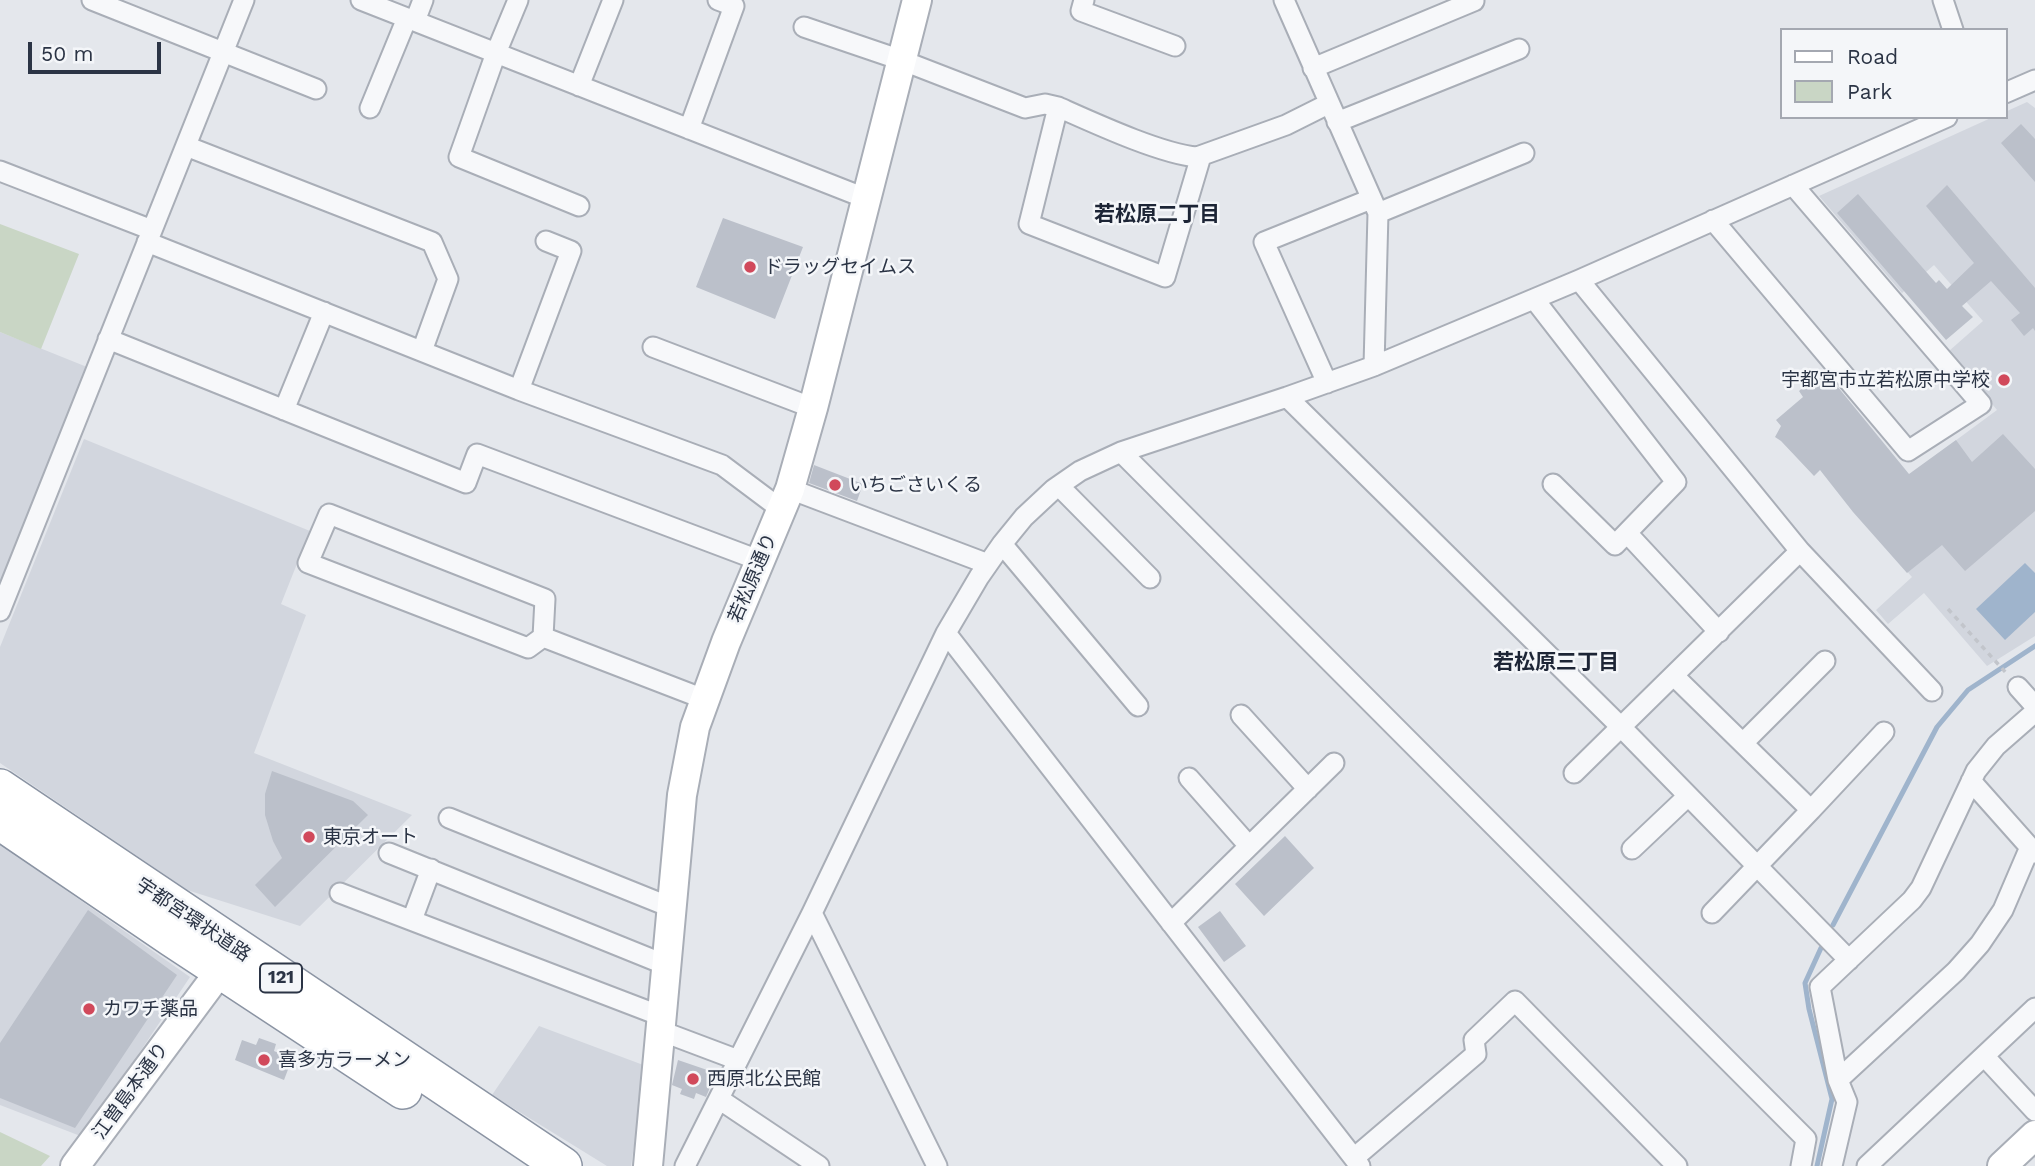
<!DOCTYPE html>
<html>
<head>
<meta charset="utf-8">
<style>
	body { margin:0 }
	#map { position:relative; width:2035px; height:1166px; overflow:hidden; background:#e4e7ec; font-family:"Work Sans",sans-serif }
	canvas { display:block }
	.legend { position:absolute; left:1780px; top:28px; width:228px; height:91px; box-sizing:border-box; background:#f4f6f9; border:2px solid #a4a8b1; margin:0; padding:9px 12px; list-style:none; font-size:21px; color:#2b3445 }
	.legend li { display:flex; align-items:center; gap:14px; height:35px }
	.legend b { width:35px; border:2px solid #a4a8b1 }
	.scale { position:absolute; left:28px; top:42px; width:133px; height:32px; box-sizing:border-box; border:4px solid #2b3445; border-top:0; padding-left:9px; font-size:21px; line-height:24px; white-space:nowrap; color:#2b3445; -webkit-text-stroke:5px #f4f6f9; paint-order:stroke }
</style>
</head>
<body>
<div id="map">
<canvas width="2035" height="1166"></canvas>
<ul class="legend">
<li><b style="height:9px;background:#fff"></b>Road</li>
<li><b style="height:19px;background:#c9d6c5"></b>Park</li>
</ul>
<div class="scale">50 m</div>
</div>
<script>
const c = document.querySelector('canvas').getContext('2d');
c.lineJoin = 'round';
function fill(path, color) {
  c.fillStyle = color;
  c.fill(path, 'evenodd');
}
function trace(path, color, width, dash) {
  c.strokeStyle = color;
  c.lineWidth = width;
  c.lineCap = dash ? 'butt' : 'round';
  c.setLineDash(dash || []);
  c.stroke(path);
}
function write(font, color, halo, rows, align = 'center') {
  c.font = font + ' "Work Sans","Noto Sans JP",sans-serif';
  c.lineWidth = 5;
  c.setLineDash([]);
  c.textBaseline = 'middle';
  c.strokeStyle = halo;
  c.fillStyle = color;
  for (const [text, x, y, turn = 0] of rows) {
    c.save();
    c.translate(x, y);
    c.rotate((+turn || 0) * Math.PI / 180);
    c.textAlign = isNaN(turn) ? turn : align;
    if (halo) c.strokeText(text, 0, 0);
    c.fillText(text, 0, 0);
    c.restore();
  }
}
fill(new Path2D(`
	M2027,102L2035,108V636L1987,666L1924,593L1888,624L1876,610L1912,577L1856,514L1997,410L1949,351L1983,321L1934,265L1902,293L1819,196L1993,117H2005V112Z
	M0,332L87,367L0,583Z
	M84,439L310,531L281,604L306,615L254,753L412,815L300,926L187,890L0,763V647Z
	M0,844L190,977L83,1137L0,1105Z
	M539,1026L646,1066L631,1166H607L492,1095Z`), '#d2d6de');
fill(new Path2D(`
	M0,224L79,254L41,349L0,332Z
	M0,1132L50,1156L41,1166H0Z`), '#c9d6c5');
fill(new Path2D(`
	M2025,563L2035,573V612L2005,640L1976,609Z`), '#9fb4cc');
trace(new Path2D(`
	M1833,925L1937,727L1968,690L2035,646
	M1817,1166L1832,1099L1809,1009L1805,983L1821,948`), '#9fb4cc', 5);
fill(new Path2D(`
	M2021,124L2035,139V182L2001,143Z
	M1947,185L2035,288V331L2033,328L2024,336L2011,320L2020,313L1991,281L1962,306L1973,317L1946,340L1837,213L1858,194L1936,283L1939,280L1947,289L1974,263L1926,206Z
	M723,218L803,247L775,319L696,287Z
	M1824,370L1909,474L1956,440L1972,462L2003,434L2035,469V511L1965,571L1942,545L1907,573L1853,512L1820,470L1814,476L1781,441L1775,437L1781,426L1776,420L1803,397L1799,391Z
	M814,465L863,484L857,501L809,483Z
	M272,771L353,801L368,815L275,907L255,885L282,858L273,841L265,815V794Z
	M1285,836L1314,868L1264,916L1235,884Z
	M88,910L177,975L75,1128L0,1098V1043Z
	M1220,911L1246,946L1224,962L1198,927Z
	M259,1038L276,1044L274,1051L292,1059L284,1080L235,1060L242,1040L256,1045Z
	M678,1060L716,1073L706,1097L696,1093L694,1099L680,1094L682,1089L672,1085Z`), '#bbc0ca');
const street = new Path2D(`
	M92,0L316,89
	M361,0L865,198
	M518,0L496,53L459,157L579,206
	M1084,0L1081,11L1175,46
	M1284,0L1378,213L1374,366
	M1943,0L1953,30
	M415,21L423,0
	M804,27L901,60L1025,108L1045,104L1058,107C1094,123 1161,154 1197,157L1286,125L1328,104
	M1313,68L1474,1
	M579,86L613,0
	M2005,93L2035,80
	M1058,107L1029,224L1165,277L1201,156
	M370,108L407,18
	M1337,122L1519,49
	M689,129L734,6L718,0
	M186,146L432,242L448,279L422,351
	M0,171L152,230
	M1378,213L1524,153
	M1713,220L1908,451L1981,404L1793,185
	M147,242L519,390L722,465L782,510
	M1534,299L1676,482L1615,545L1553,484
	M108,339L466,483L477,454L761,561
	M653,347L813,408
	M1327,383L1264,242L1371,199
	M519,390L571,251L546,241
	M1287,397L1621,727L1849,960
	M284,410L324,312
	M1121,452L1806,1139L1801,1166
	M1059,486L1150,578
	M790,489L988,564
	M1627,533L1719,632
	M1002,544L1138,706
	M1800,551L1932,691
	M0,611L244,0
	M946,633L1360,1166
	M543,637L545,599L329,514L308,563L528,648L543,637L704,699
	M1674,676L1811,810L1712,913
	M2018,687L2035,706
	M1241,715L1308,789
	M1743,743L1825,661
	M1574,773L1800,551L1579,280
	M1189,778L1249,846
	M1971,781L2035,853
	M1811,810L1884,732
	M449,818L670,907
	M1632,849L1688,796
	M389,853L666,965
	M340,893L661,1016
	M812,913L937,1166
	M412,920L431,869
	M1171,923L1334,763
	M661,1031L738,1060
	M1985,1057L2035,1111
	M1838,1080L1956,971L1980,944L2003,910L2030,847
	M719,1099L819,1166
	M1354,1158L1476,1054L1474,1040L1515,1001L1677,1166
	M685,1166L812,913L946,633L979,577L1002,544L1024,517L1054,489L1080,471L1121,452L1287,397L1374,366L1579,280L1947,117
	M1832,1166L1847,1102L1838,1080L1820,987L1912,900L1921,888L1976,771L1996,746L2035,712
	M1867,1166L2035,1008`);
const secondary = new Path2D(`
	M75,1166L232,955
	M648,1166L682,795L695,727L726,642L790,489L813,408L917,0
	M2002,1166L2035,1135`);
const highway = new Path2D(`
	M0,788L563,1166
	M0,821L172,938L403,1090`);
trace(street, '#a9aeb7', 23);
trace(secondary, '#a9aeb7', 32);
trace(highway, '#8b94a3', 40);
trace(new Path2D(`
	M1948,609L2008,675`), '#c2c5cb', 3.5, [5, 5]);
trace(street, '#f7f8fa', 19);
trace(secondary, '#fff', 28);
trace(highway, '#fff', 37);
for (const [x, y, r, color] of [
	[750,267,7,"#d1495b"],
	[2004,380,7,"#d1495b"],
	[835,485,7,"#d1495b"],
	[309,837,7,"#d1495b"],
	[89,1009,7,"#d1495b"],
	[264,1060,7,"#d1495b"],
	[693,1079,7,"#d1495b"]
]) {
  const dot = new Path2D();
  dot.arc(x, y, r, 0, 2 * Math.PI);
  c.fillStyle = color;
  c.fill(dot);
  trace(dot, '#f4f6f9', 2.5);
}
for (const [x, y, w] of [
	[281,978,42]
]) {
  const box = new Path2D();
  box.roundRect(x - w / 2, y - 14.5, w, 29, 5);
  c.fillStyle = '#f4f6f9';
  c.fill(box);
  trace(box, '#2b3445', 2);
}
write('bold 18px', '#2b3445', null, [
	["121",281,978]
]);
write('19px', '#2b3445', '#f4f6f9', [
	["ドラッグセイムス",764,267],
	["宇都宮市立若松原中学校",1990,380,"right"],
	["いちごさいくる",849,485],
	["東京オート",323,837],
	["カワチ薬品",103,1009],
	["喜多方ラーメン",278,1060],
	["西原北公民館",707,1079]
], 'left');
write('19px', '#2b3445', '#f4f6f9', [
	["若松原通り",753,578,-67],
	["宇都宮環状道路",193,920,34],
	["江曽島本通り",131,1091,-54]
]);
write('bold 21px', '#1d2536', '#f4f6f9', [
	["若松原二丁目",1157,215],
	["若松原三丁目",1556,663]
]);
</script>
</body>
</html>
